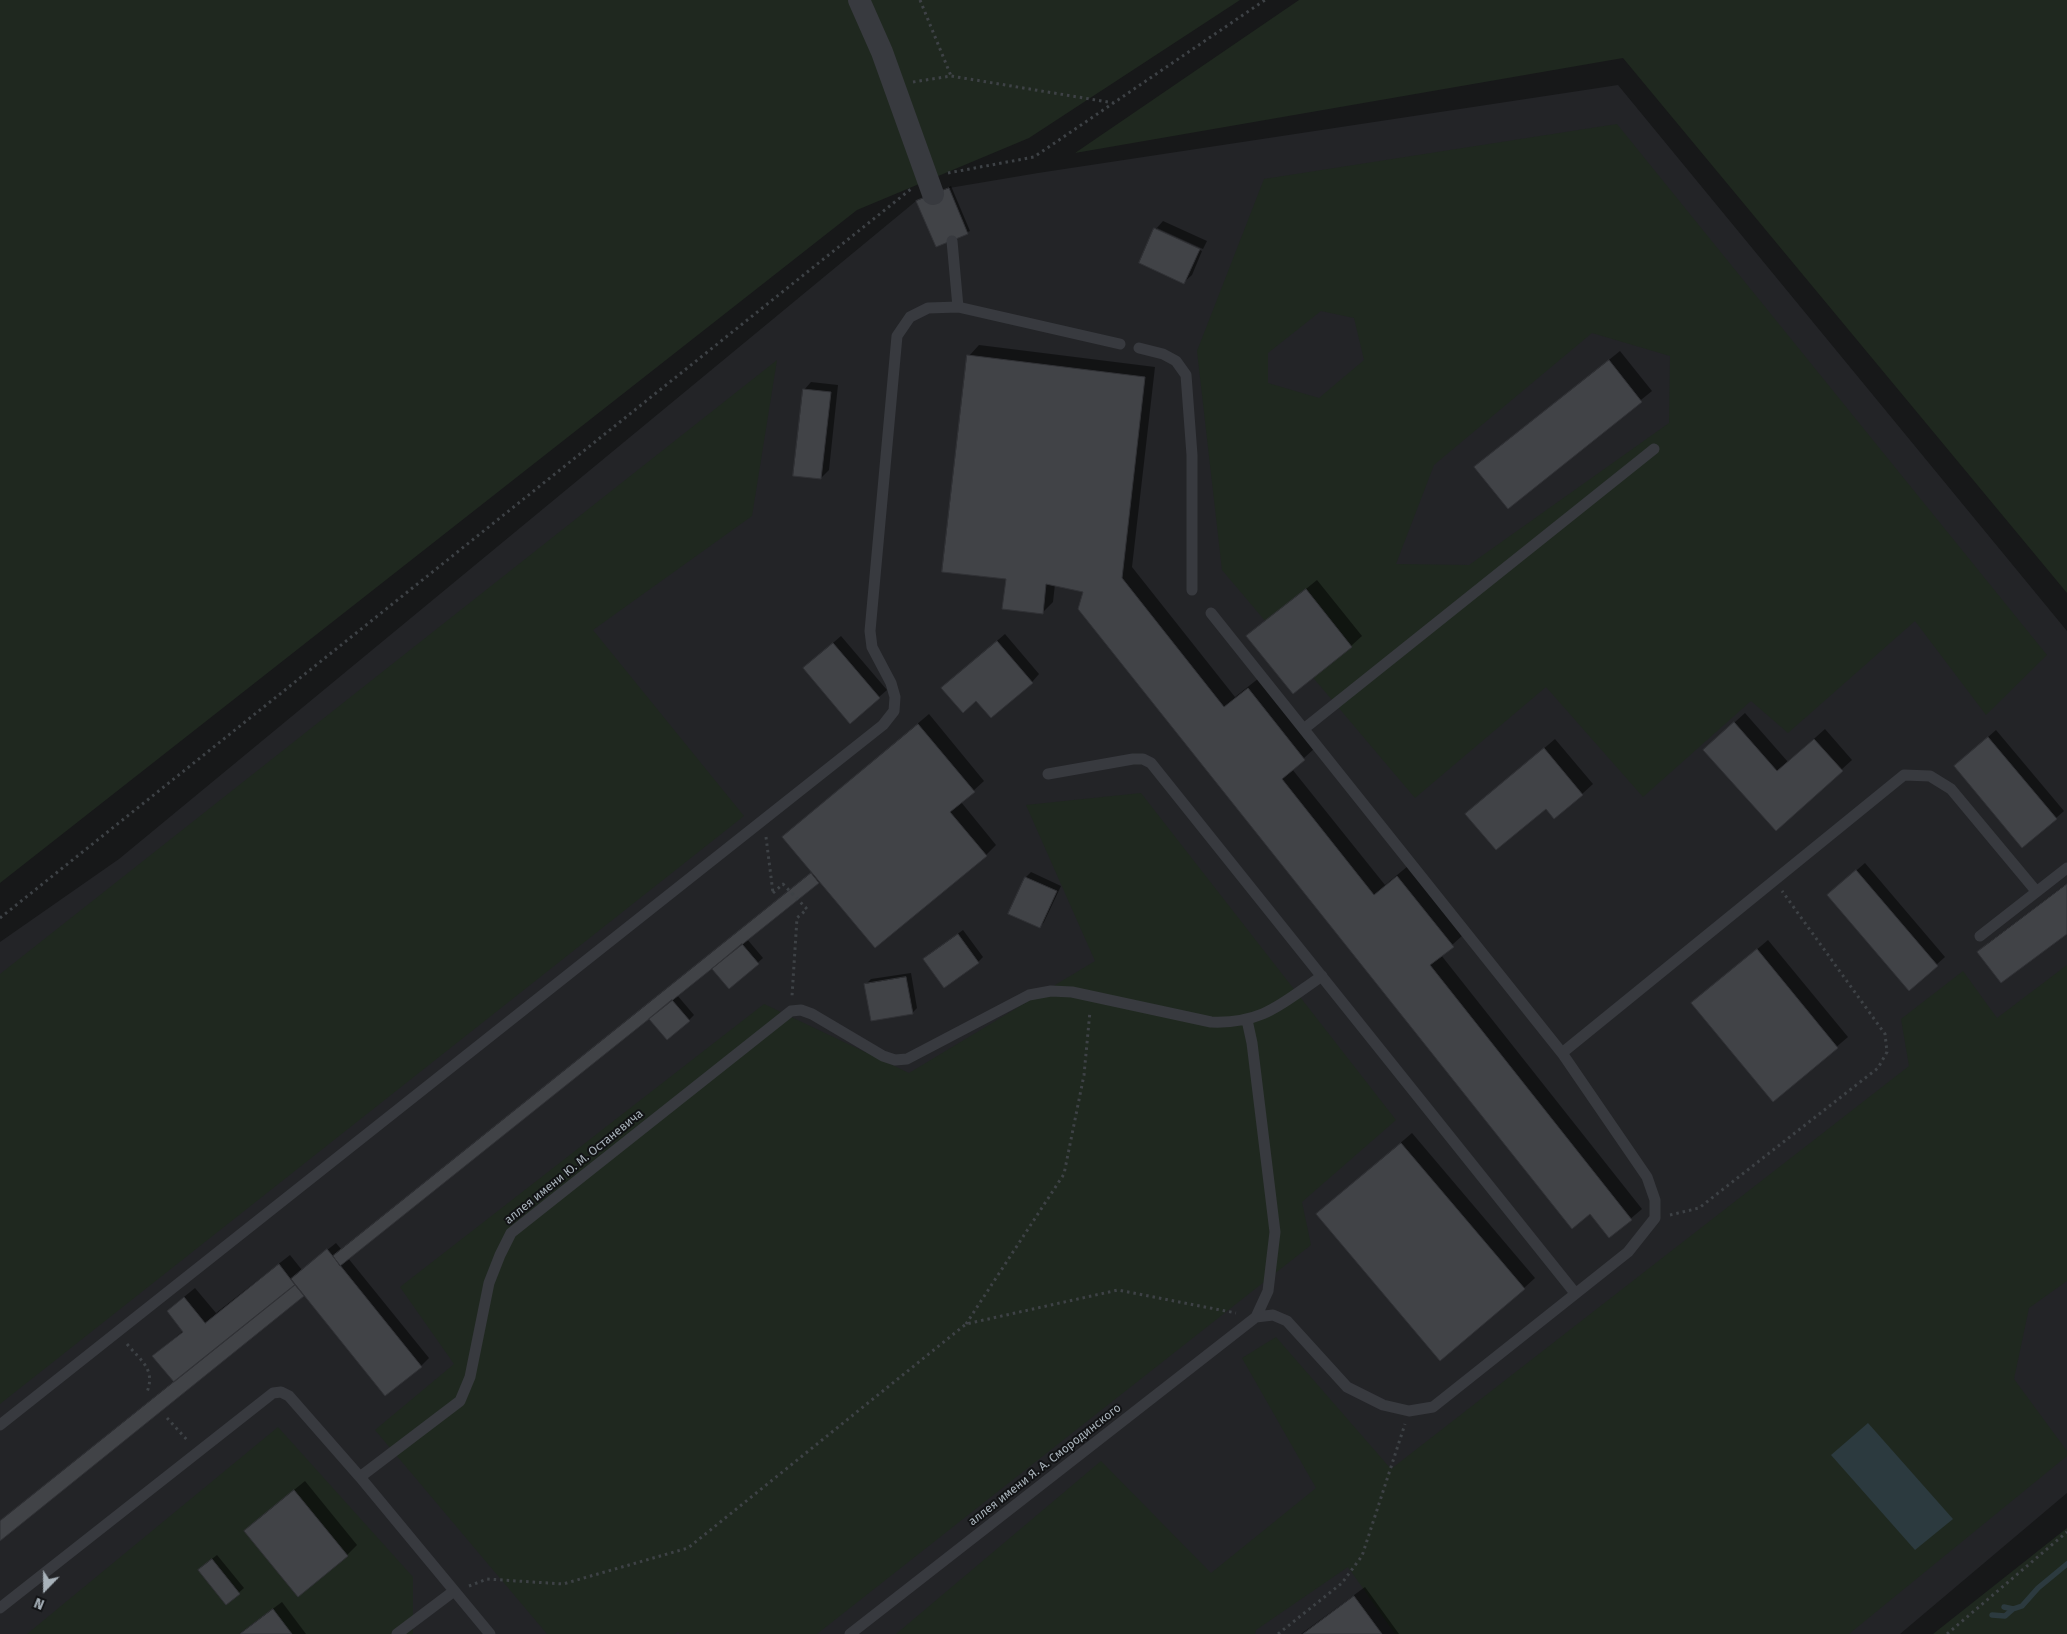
<!DOCTYPE html>
<html>
<head>
<meta charset="utf-8">
<style>
	body { margin:0 }
	#map { position:relative; width:2067px; height:1634px; overflow:hidden; background:#171819; font-family:"Fira Sans",sans-serif }
	canvas { display:block }
	.north { position:absolute; left:20px; top:1564px; width:50px; height:50px; -webkit-text-stroke:4px #121315; paint-order:stroke; rotate:202deg; font-size:14px; font-weight:700; line-height:20px; text-align:center; color:#a8b2ba }
	.north::after { content:''; display:block; margin:auto; width:18px; height:22px; background:#a8b2ba; clip-path:polygon(50% 0,100% 100%,50% 72%,0 100%) }
</style>
</head>
<body>
<div id="map">
<canvas width="2067" height="1634"></canvas>
<div class="north">N</div>
</div>
<script>
const c = document.querySelector('canvas').getContext('2d');
c.lineJoin = 'round';
function fill(path, color) {
  c.fillStyle = color;
  c.fill(path, 'evenodd');
}
function trace(path, color, width, dash) {
  c.strokeStyle = color;
  c.lineWidth = width;
  c.lineCap = dash ? 'butt' : 'round';
  c.setLineDash(dash || []);
  c.stroke(path);
}
function write(font, color, halo, rows, align = 'center') {
  c.font = font + ' "Fira Sans",sans-serif';
  c.lineWidth = 4;
  c.setLineDash([]);
  c.textBaseline = 'middle';
  c.strokeStyle = halo;
  c.fillStyle = color;
  for (const [text, x, y, turn = 0] of rows) {
    c.save();
    c.translate(x, y);
    c.rotate((+turn || 0) * Math.PI / 180);
    c.textAlign = isNaN(turn) ? turn : align;
    if (halo) c.strokeText(text, 0, 0);
    c.fillText(text, 0, 0);
    c.restore();
  }
}
fill(new Path2D(`
	M1618,85L2067,631V1493L1900,1634H0V942L119,859L916,201L949,188L1038,173Z`), '#232427');
fill(new Path2D(`
	M0,0H1240L1029,138L857,210L0,883Z
	M1299,0H2067V593L1623,58L1075,153Z
	M1617,124L2047,655L1986,715L1915,621L1788,733L1751,701L1643,797L1546,687L1415,798L1222,570L1197,351L1264,179ZM1321,311L1354,318L1364,360L1319,398L1268,383V353ZM1592,333L1670,356L1669,423L1469,565L1396,564L1434,465Z
	M777,360L752,516L593,630L744,816L0,1404V974Z
	M1141,793L1396,1120L1302,1202L1311,1245L817,1634H680L678,1632L675,1634H547L375,1430L454,1364L400,1287L764,1004L909,1073L1095,961L1026,805Z
	M2067,965V1281L2029,1308L2014,1379L2067,1451V1456L1849,1634H1395L1348,1567L1256,1630L1255,1634H896L1101,1461L1211,1573L1316,1488L1242,1358L1276,1337L1391,1469L1909,1066L1901,1019L1963,971L1997,1018Z
	M278,1427L413,1577V1634H27Z
	M2067,1528V1634H1933Z`), '#1f281f');
fill(new Path2D(`
	M1868,1423L1953,1519L1915,1550L1831,1455Z`), '#2c3a3f');
fill(new Path2D(`
	M951,186L970,231L936,246L918,201Z
	M1163,221L1207,241L1203,249L1157,228V231L1202,251L1192,275L1184,282L1156,229Z
	M979,345L1155,367L1132,567L1235,697L1259,678L1315,748L1292,769L1385,885L1408,866L1463,935L1441,955L1642,1209L1609,1237L1084,591L1055,584L1053,602L1042,613L1007,578L969,356Z
	M1620,351L1652,391L1508,508L1476,467Z
	M811,382L838,385L829,470L821,478L804,390Z
	M1317,580L1362,636L1351,646L1248,636Z
	M1005,634L1039,674L1032,682L977,700L950,681Z
	M841,636L887,690L879,697L812,661Z
	M1745,713L1788,762L1825,729L1852,760L1776,829L1715,740Z
	M929,714L984,781L961,802L996,845L986,855L819,881L747,939L763,958L729,988L717,963L677,995L694,1015L689,1020L654,1013L348,1258L429,1358L421,1366L386,1395L305,1294L0,1539V1521L174,1381L154,1356L184,1330L168,1311L179,1301L195,1288L216,1313L290,1255L302,1270L336,1243L341,1249L812,872L784,837Z
	M1996,730L2064,811L2056,818L1955,766Z
	M1555,739L1593,784L1582,794L1554,817L1546,807L1467,814Z
	M1865,863L1945,957L1909,989L1836,888Z
	M1031,872L1061,886L1044,922L1040,927L1010,913L1026,877Z
	M2067,883V933L1979,952L1989,942Z
	M963,930L983,957L978,962L930,954Z
	M1768,940L1848,1037L1773,1101L1693,1004Z
	M911,973L917,1008L912,1013L866,984L871,979Z
	M1412,1133L1535,1278L1524,1288L1318,1214Z
	M305,1481L357,1545L347,1555L256,1521Z
	M217,1555L244,1588L227,1603L204,1565Z
	M1365,1587L1399,1634H1301Z
	M282,1602L306,1634H239Z`), '#0007');
trace(new Path2D(`
	M2004,1607L2013,1609L2022,1606L2038,1588L2067,1564
	M1992,1615L2005,1616L2013,1609`), '#2c3a3f', 5.5);
const building = new Path2D(`
	M949,188L968,234L936,247L916,201Z
	M1154,228L1200,249L1184,284L1139,263Z
	M967,355L1145,377L1122,578L1224,707L1248,688L1305,760L1282,779L1374,895L1397,876L1454,947L1430,965L1632,1220L1609,1238L1590,1214L1572,1229L1078,609L1083,592L1046,584L1043,614L1002,609L1006,579L942,572Z
	M1609,360L1642,402L1508,509L1474,467Z
	M803,389L831,392L821,479L793,476Z
	M1306,589L1352,647L1293,694L1246,636Z
	M997,641L1033,683L991,718L976,701L963,713L941,688Z
	M833,643L880,698L850,724L803,668Z
	M1734,722L1777,771L1814,739L1843,771L1776,831L1703,750Z
	M918,724L975,792L950,812L987,856L875,948L782,837Z
	M1988,737L2057,819L2022,848L1954,766Z
	M1544,748L1583,795L1554,819L1546,809L1496,850L1465,814Z
	M1856,870L1938,966L1909,991L1827,895Z
	M811,873L819,883L340,1266L333,1256Z
	M1025,877L1057,891L1040,928L1008,914Z
	M2067,884V934L2001,983L1977,952Z
	M958,934L979,963L944,988L923,959Z
	M742,944L759,964L729,989L712,969Z
	M1757,949L1838,1048L1773,1102L1691,1003Z
	M906,977L913,1014L871,1021L864,984Z
	M672,1000L690,1021L667,1040L649,1019Z
	M1401,1143L1525,1289L1440,1361L1316,1214Z
	M327,1249L422,1367L385,1396L291,1279Z
	M279,1264L295,1285L174,1382L152,1356L183,1332L167,1311L184,1297L205,1323Z
	M295,1285L304,1296L0,1541V1521Z
	M294,1490L348,1556L298,1597L244,1531Z
	M212,1559L240,1594L226,1605L198,1570Z
	M1354,1596L1382,1634H1303Z
	M273,1609L292,1634H240Z`);
fill(building, '#414347');
trace(building, '#313236', 1);
trace(new Path2D(`
	M920,0L951,76
	M913,82L951,76L1114,103
	M948,173L1034,157L1265,0
	M766,837L773,893
	M773,893L783,884L807,909L797,918L792,996
	M0,918L911,189
	M1670,1215L1699,1208L1878,1068L1887,1052L1885,1034L1782,891
	M966,1324L1064,1174L1084,1075L1090,1011
	M127,1344C140,1360 156,1369 147,1392
	M167,1418L189,1442
	M469,1586L487,1579L563,1584L688,1548L966,1324L1118,1290L1236,1313
	M1278,1634L1342,1583L1362,1556L1405,1424
	M1947,1634L2067,1532`), '#3e4246', 3, [2.5, 4]);
trace(new Path2D(`
	M952,241L958,307
	M1139,348L1163,354L1176,361L1186,375L1192,455V590
	M1211,613L1562,1053
	M1305,728L1654,449
	M1048,774L1133,759H1143L1151,763L1575,1293
	M1980,936L2067,868
	M1256,1317L1273,1315L1287,1321L1347,1387L1383,1405L1409,1411L1433,1407L1628,1252L1655,1218V1200L1647,1177L1562,1053L1904,775L1930,776L1951,789L2036,891
	M0,1425L883,725L894,711L895,697L891,683L872,647L870,631L897,336L910,317L928,308L958,307L1120,344
	M360,1477L490,1634
	M0,1608L273,1393L281,1392L289,1396L360,1477L460,1401L470,1377L489,1283L500,1255L511,1233L791,1011L801,1010L812,1014L883,1056L895,1060L907,1059L1029,995L1051,991L1072,992L1211,1022C1263,1024 1281,1004 1322,976
	M397,1634L454,1591
	M850,1634L1256,1317L1268,1291L1275,1232L1252,1043L1247,1020`), '#383a3f', 11);
trace(new Path2D(`
	M859,0L882,52L933,194`), '#383a3f', 22);
write('12px', '#a8b2ba', '#121315', [
	["аллея имени Ю. М. Останевича",574,1167,-39],
	["аллея имени Я. А. Смородинского",1045,1465,-38]
]);
</script>
</body>
</html>
